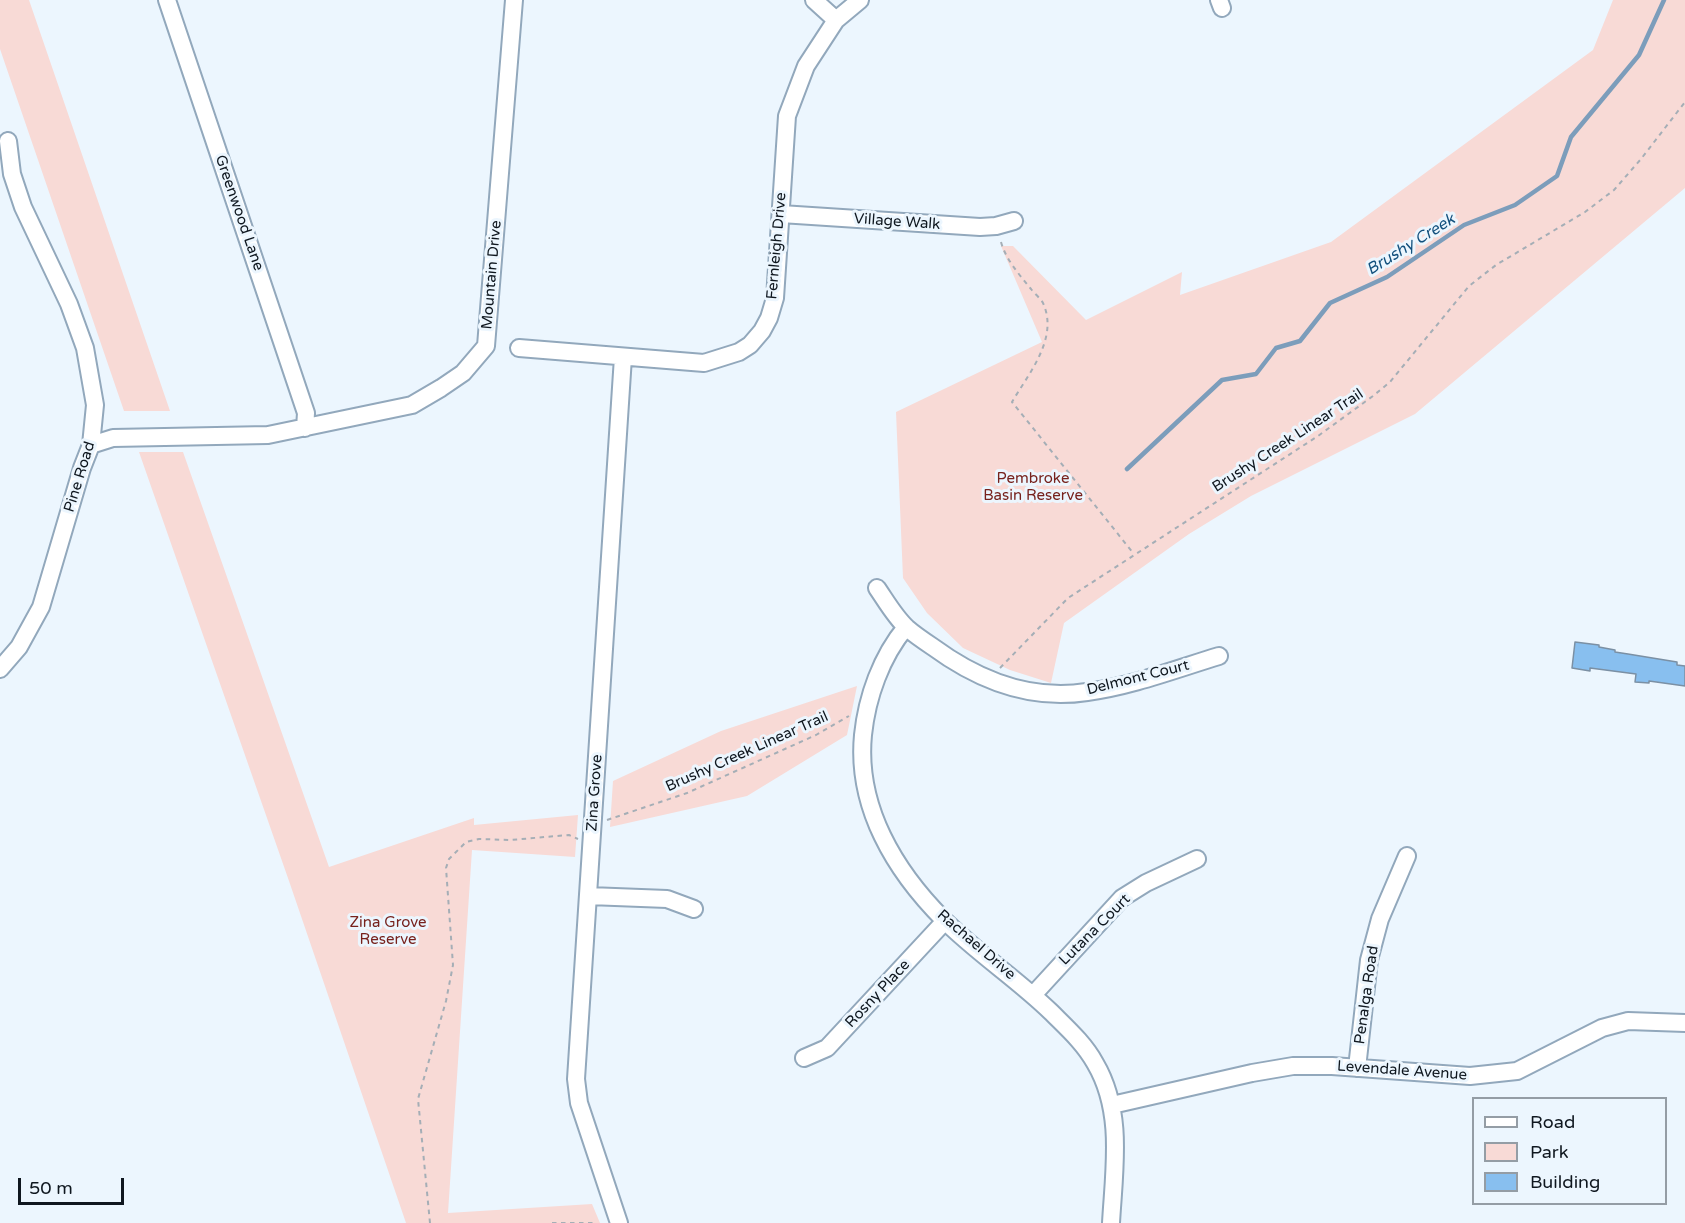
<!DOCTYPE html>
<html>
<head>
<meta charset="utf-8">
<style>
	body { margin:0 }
	#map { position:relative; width:1685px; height:1223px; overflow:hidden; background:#ecf6fe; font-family:"Varela Round",sans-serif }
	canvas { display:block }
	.legend { position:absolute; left:1472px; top:1097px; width:195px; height:108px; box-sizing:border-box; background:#ecf6fe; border:2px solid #949da5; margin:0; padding:8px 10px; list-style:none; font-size:18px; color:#0f171f }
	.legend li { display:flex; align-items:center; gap:12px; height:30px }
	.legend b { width:30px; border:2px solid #949da5 }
	.scale { position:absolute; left:18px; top:1178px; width:106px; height:27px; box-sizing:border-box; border:3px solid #0f171f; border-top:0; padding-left:8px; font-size:18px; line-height:21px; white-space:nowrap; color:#0f171f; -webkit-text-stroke:4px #ecf6fe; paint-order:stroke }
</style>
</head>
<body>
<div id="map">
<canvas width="1685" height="1223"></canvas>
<ul class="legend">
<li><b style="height:8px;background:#fff"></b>Road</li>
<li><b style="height:16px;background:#f8dad6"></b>Park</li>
<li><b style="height:16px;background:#88bfef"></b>Building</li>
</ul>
<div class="scale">50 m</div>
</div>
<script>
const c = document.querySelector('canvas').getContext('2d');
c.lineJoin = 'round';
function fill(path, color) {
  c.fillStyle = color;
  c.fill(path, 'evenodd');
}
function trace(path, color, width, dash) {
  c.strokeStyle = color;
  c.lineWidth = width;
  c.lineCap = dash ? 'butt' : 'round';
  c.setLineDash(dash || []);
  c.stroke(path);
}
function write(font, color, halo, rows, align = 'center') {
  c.font = font + ' "Varela Round",sans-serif';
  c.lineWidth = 6;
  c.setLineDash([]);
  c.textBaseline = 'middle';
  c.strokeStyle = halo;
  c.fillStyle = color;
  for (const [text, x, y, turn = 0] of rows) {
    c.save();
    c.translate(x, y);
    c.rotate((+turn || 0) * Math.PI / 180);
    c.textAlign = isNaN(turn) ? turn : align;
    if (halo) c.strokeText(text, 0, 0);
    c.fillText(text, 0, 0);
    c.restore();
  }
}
fill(new Path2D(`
	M0,0H29L170,411H124L0,49Z
	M1613,0H1685V188L1415,414L1251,496L1189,534L1064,623L1051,683L1010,670L963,648L927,613L903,578L896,412L1042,342L1001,246H1013L1086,320L1182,272L1180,295L1331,242L1593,50Z
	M139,452H183L329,867L474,818V825L578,815L575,857L472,850L448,1213L592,1204L600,1223H406L289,881Z
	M857,686L847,735L747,796L610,827L613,781L721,731Z`), '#f8dad6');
trace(new Path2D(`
	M1127,469L1222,380L1256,374L1276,348L1300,341L1330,303L1387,277L1464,225L1515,205L1557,176L1571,137L1639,55L1664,0`), '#7c9dbb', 4.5);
const building = new Path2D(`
	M1575,642L1599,645V647L1615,650V652L1628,654L1677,662V665L1685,666V686L1649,681V683L1635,682L1636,674L1590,668V671L1572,668Z`);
fill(building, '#88bfef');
trace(building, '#7b90a4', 1.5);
const minor = new Path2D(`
	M167,0L306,413L305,428
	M814,0L836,20
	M1219,0L1222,8
	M781,214L980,227L996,226L1014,221
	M519,348L704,363L739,352L750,345L762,331L769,318L775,298L787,116L806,66L836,20L860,0
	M91,445L113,438L268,435L412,405L441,388L463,373L486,346L514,0
	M877,588C886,601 895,617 907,628C915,635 924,641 933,647C978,680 1029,701 1087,692C1132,686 1176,669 1219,656
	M906,627C881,657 867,697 863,735C856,807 895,871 944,920C977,953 1017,979 1051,1012C1067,1028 1084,1043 1095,1063C1124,1112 1114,1169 1111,1223
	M0,669L19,647L41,607L82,468L91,445L95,405L85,348L69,304L23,207L12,174L8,141
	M589,896L667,899L694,909
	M1033,995L1122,898L1146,883L1197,859
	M804,1058L827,1048L945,921
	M1357,1068L1369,960L1380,919L1407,856
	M1112,1105L1252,1073L1293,1066H1332L1470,1076L1517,1071L1602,1028L1628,1021L1685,1023
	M619,1223L579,1103L576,1079L623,357`);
trace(minor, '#92a8bc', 20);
trace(new Path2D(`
	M1001,242C1006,260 1019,274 1031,289C1034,293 1040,298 1043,303C1059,338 1029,373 1012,402L1134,554
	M1000,668L1068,598L1318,436L1373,396L1390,382L1469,286L1496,265L1585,212L1614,190L1641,159L1685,102
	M607,820L687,793L816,735L849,716
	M430,1223L418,1099L446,1001L453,965L446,868L449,859L466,842L479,839L510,840L569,835L578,839
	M552,1223H597`), '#a5aeb6', 2, [4.5, 4.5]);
trace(minor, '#fff', 16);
write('15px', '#0f171f', '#ecf6fe', [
	["Greenwood Lane",239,213,71],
	["Village Walk",897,222,4],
	["Fernleigh Drive",777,246,-85],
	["Mountain Drive",492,275,-85],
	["Brushy Creek Linear Trail",1288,441,-33],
	["Pine Road",80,477,-73],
	["Delmont Court",1138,678,-14],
	["Brushy Creek Linear Trail",747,752,-24],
	["Zina Grove",595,793,-86],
	["Lutana Court",1095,930,-45],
	["Rachael Drive",976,945,41],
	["Rosny Place",878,994,-47],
	["Penalga Road",1367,995,-82],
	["Levendale Avenue",1402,1071,4]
]);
write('15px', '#77221d', '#ecf6fe', [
	["Pembroke",1033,479],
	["Basin Reserve",1033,496],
	["Zina Grove",388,923],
	["Reserve",388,940]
]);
write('italic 16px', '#13507d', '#ecf6fe', [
	["Brushy Creek",1411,245,-32]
]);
</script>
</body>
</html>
